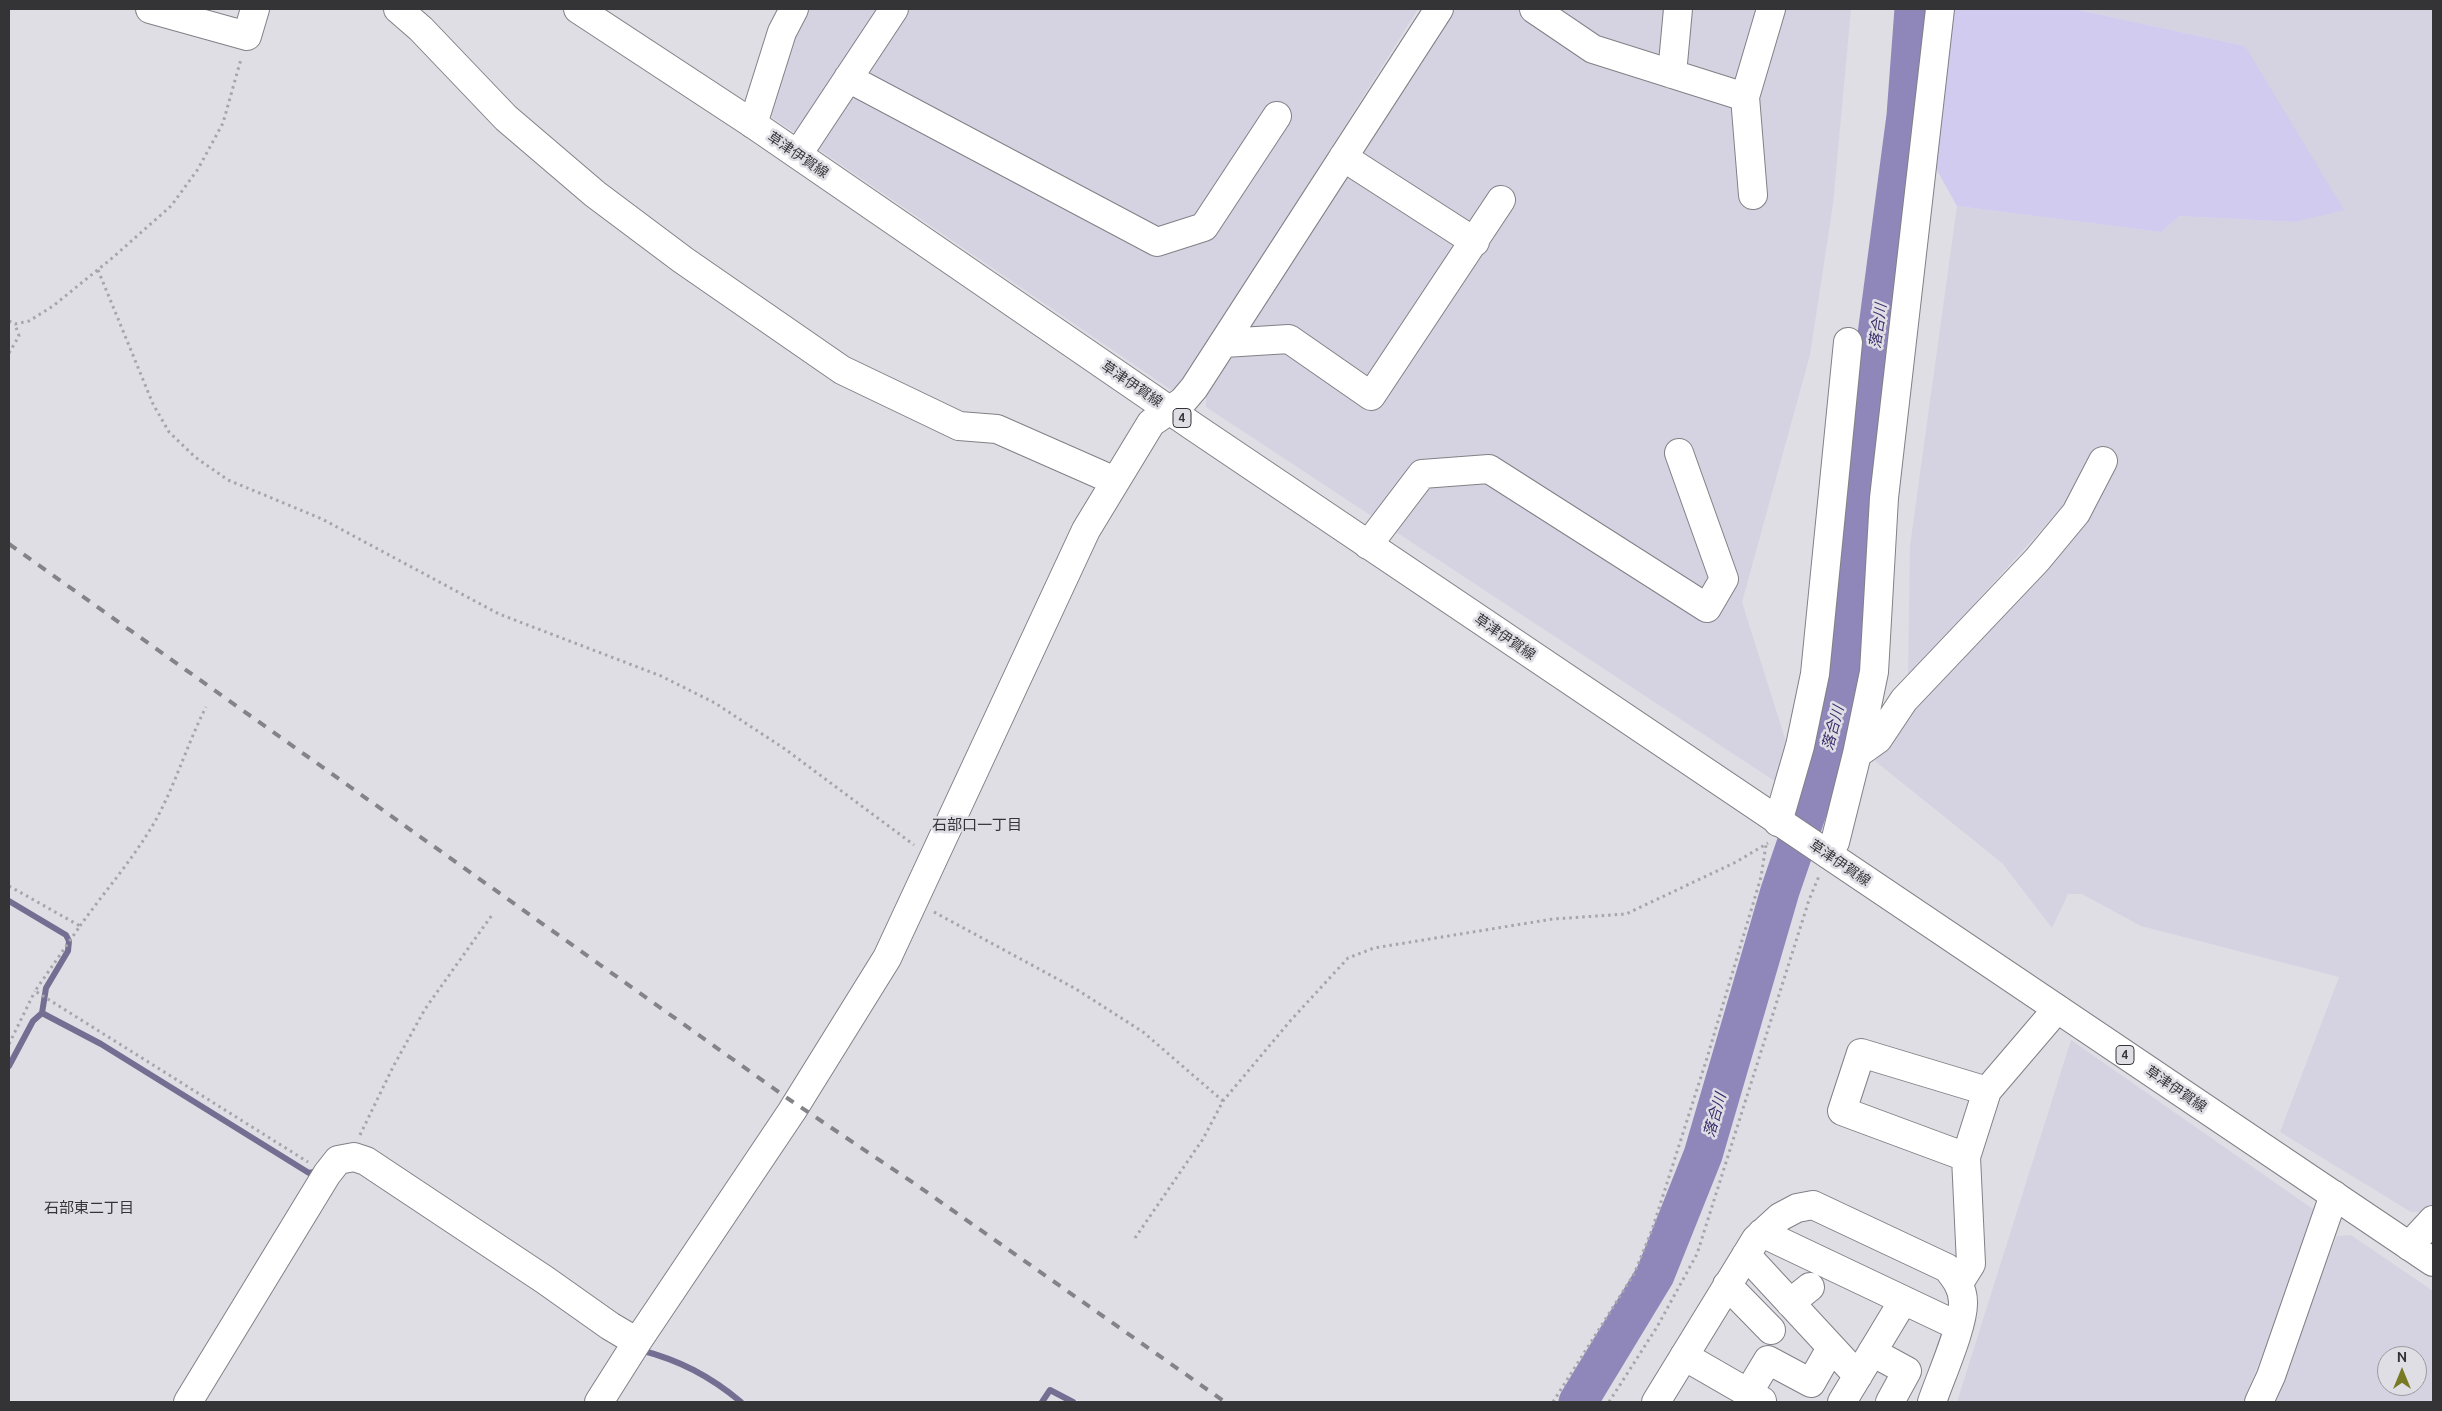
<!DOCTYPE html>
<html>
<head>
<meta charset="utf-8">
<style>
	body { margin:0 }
	#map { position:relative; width:2442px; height:1411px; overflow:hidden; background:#dfdee5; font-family:Ubuntu,sans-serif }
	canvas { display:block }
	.frame { position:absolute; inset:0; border:10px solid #343436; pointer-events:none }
	.north { position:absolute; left:2377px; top:1346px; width:50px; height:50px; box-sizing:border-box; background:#dfdee5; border:1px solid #9b9a9f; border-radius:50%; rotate:0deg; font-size:14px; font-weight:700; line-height:20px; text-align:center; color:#343436 }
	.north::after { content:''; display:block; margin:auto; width:18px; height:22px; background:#787a23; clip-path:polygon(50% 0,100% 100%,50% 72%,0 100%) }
</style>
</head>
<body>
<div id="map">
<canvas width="2442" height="1411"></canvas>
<div class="frame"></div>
<div class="north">N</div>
</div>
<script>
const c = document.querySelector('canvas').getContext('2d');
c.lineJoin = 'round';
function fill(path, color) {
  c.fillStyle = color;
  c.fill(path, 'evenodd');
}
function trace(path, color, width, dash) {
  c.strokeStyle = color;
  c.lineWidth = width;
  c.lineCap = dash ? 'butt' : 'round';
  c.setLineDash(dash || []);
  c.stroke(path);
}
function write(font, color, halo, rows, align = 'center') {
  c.font = font + ' Ubuntu,"Noto Sans JP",sans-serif';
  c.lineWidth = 5;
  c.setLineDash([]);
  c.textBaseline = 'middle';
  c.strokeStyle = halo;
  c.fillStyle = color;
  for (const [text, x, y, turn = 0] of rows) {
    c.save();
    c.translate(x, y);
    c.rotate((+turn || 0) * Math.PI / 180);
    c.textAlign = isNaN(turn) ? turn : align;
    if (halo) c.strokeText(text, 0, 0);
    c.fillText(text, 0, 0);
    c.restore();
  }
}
fill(new Path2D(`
	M807,9H1418L1185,381L1174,392L767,114L797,26Z
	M1451,9H1851L1833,204L1810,355L1742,602L1787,745L1776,782L1206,407V394Z
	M2074,9H2433V1204L2425,1212H2411L2280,1132L2339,977L2141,926L2082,894H2068L2052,928L2002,863L1875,761L1910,708L2103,461L2091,454L2063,506L1908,677L1910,546L1957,206L2161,232L2179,216L2295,222L2245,46Z
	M2071,1040L2320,1214L2243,1402H1957Z
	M2351,1235L2433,1291V1402H2268L2337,1236ZM2387,1356H2417V1386H2387Z`), '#d5d3e1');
fill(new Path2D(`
	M1953,9H2074L2245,46L2344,210L2295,222L2179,216L2161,232L1957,206L1934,165Z`), '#d0cbef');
trace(new Path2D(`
	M9,901L66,935L69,941L68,951L46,988L42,1013L33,1021L9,1066
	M42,1013L101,1044L309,1173L319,1171
	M640,1350C679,1360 710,1376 741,1402
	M1042,1402L1050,1390L1073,1402`), '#746e92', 6);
trace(new Path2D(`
	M1578,1402L1655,1275L1703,1155L1780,891L1840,716L1869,395L1906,116L1914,9`), '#8f87ba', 39);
const minor = new Path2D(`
	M150,9L247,36L255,9
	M398,9L421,29L506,118L595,194L683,260L842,370L959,426L997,429L1115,481
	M1534,9L1593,49L1745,97
	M1672,74L1678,9
	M848,78L1157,242L1204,227L1277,116
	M753,124L782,32L794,9
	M798,154L894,9
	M1343,157L1475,242
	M1753,195L1745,97L1771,9
	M1224,343L1289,339L1371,396L1501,200
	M1368,545L1422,474L1489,469L1707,608L1724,579L1679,453
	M1857,754L1878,739L1904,700L2037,560L2076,513L2103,461
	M1778,822L1800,746L1815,674L1848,342
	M1828,854L1835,842L1857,754L1874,672L1884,498L1940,9
	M1966,1157L1842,1111L1861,1053L1987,1091
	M1762,1233L1958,1326
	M2409,1246L2433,1220
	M1746,1255L1858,1376
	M1959,1283L1971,1264L1966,1157L1987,1091L2057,1009
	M1727,1285L1771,1330
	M1790,1303L1810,1287
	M1872,1352L1907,1371L1890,1402
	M1684,1356L1762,1401
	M1748,1393L1768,1360L1811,1383L1831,1348
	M188,1402L327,1174L338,1160L354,1157L366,1161L545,1280L610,1326L637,1342
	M599,1402L637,1342L792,1111L887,958L1086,530L1151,423L1183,401L1194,388L1439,9
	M1656,1402L1756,1239L1780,1217L1797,1208L1813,1205L1947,1268C1955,1278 1963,1288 1963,1302C1964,1325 1940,1378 1932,1402
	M1842,1402L1903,1301
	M2259,1402L2271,1376L2334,1195`);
const major = new Path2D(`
	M578,9L753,124L1194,427L2433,1262`);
trace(minor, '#818086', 30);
trace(major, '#818086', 30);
trace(new Path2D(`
	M98,270L153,404L169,432L195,457L228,480L322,519L499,614L661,676L715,703L785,749L914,845
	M9,321L15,324L29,321L53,306L111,259L171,206L198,169L223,123L241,59
	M9,353L19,336L15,324
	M9,886L80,926L35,991L308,1162
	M934,912L1076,989L1143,1032L1223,1101
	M80,926C102,895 128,865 148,833C173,794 185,748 206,707
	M9,1044L35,991
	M360,1135L393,1067L425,1009L492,915
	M1135,1238L1203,1139L1223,1101L1291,1020L1348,958L1374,948L1553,919L1626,914L1736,862L1768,843
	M1553,1402L1634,1274L1652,1230L1707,1058L1761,877L1766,845
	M1609,1402L1657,1327L1697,1254L1809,900L1819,876`), '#a6a5ab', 3, [2.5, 4]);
trace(minor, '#fff', 28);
trace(major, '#fff', 28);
trace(new Path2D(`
	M9,544L790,1100L918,1186L1225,1402`), '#848387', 4, [9, 9]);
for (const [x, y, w] of [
	[1182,418,18],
	[2125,1055,18]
]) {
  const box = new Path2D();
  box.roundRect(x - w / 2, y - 9.5, w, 19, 4);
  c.fillStyle = '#dfdee5';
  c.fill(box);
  trace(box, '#343436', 1);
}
write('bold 12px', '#343436', null, [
	["4",1182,418],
	["4",2125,1055]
]);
write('14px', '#343436', '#dfdee5', [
	["草津伊賀線",798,155,34],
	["草津伊賀線",1132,384,34],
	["草津伊賀線",1505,637,34],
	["草津伊賀線",1840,863,34],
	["草津伊賀線",2176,1089,34]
]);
write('italic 15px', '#3a2b69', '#dfdee5', [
	["落合川",1878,326,-82],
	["落合川",1833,728,-75],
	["落合川",1715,1115,-74]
]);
write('15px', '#343436', '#dfdee5', [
	["石部口一丁目",977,825],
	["石部東二丁目",89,1208]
]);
</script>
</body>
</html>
